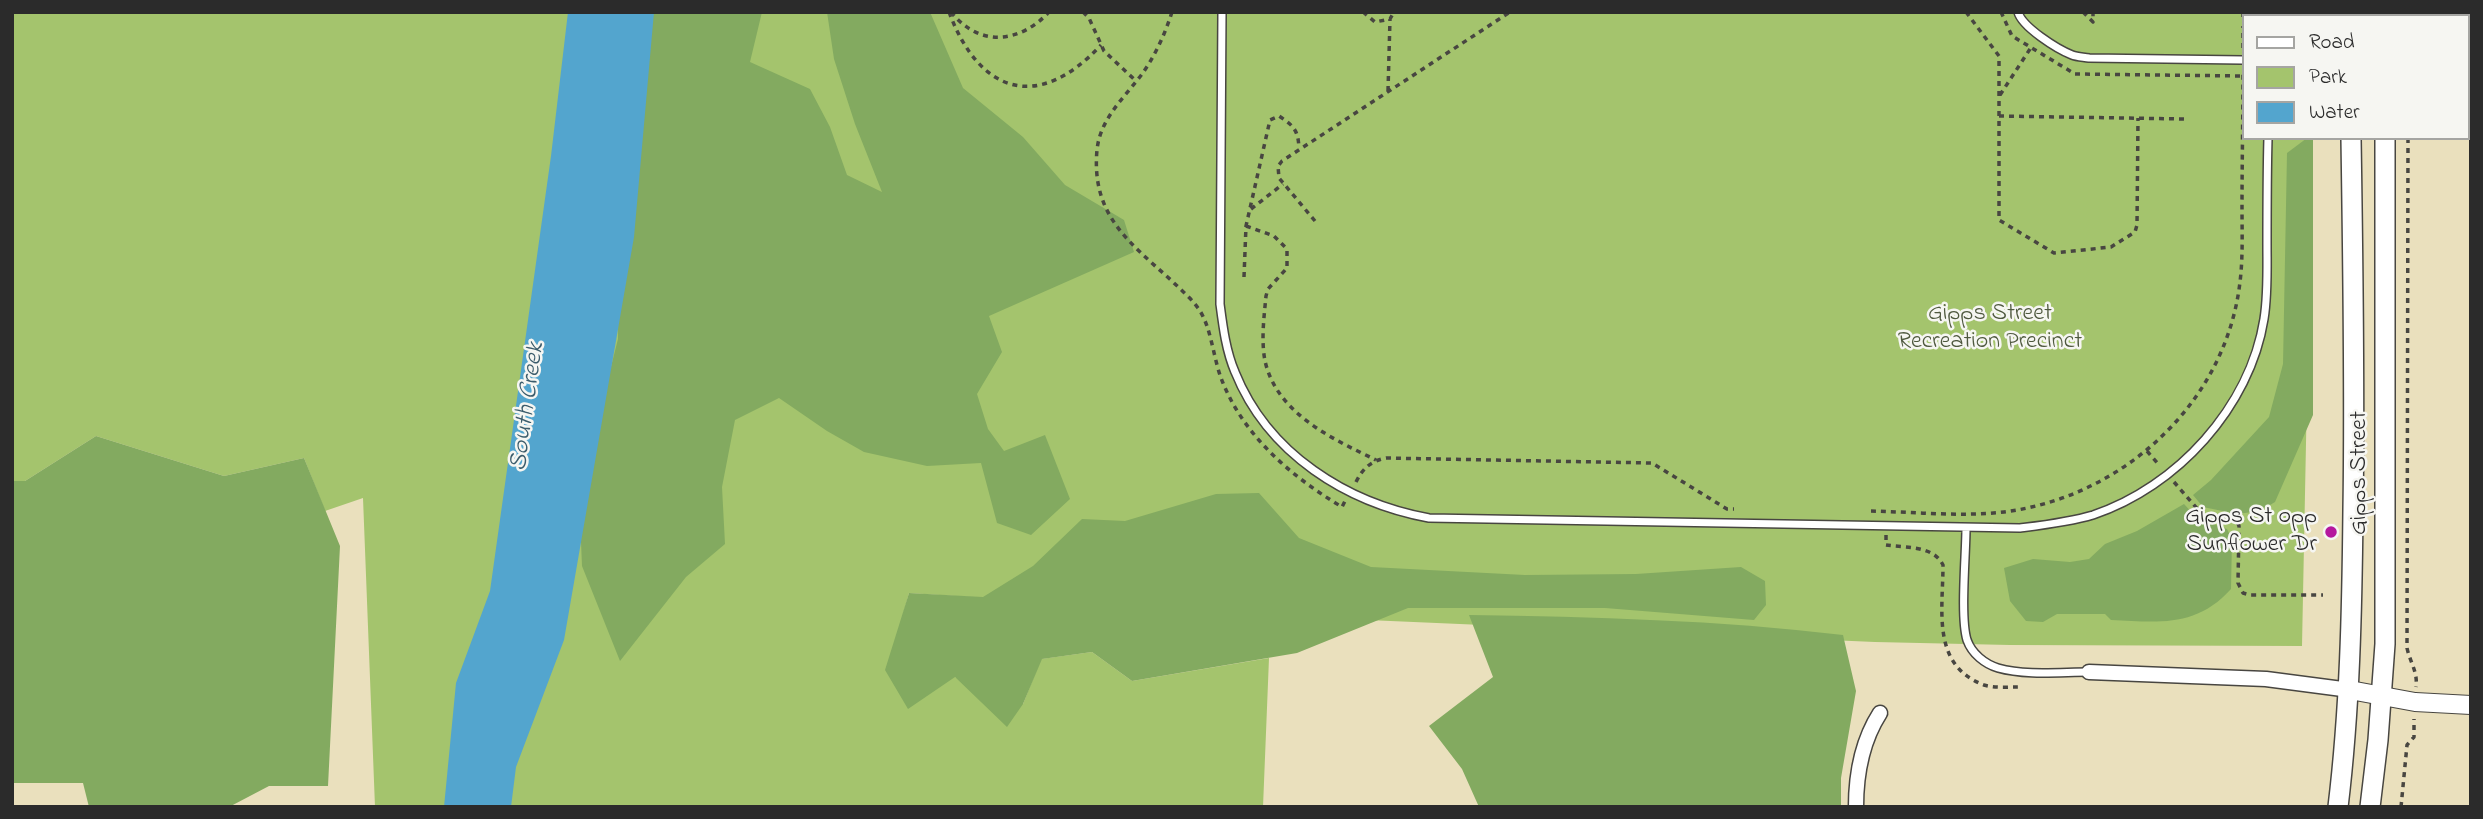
<!DOCTYPE html>
<html>
<head>
<meta charset="utf-8">
<style>
	body { margin:0 }
	#map { position:relative; width:2483px; height:819px; overflow:hidden; background:#eae0bd; font-family:"Indie Flower",sans-serif }
	canvas { display:block }
	.frame { position:absolute; inset:0; border:14px solid #2b2b2b; pointer-events:none }
	.legend { position:absolute; left:2242px; top:14px; width:228px; height:126px; box-sizing:border-box; background:#f6f6f2; border:2px solid #a5a5a2; margin:0; padding:9px 12px; list-style:none; font-size:21px; color:#2b2b2b }
	.legend li { display:flex; align-items:center; gap:14px; height:35px }
	.legend b { width:35px; border:2px solid #a5a5a2 }
</style>
</head>
<body>
<div id="map">
<canvas width="2483" height="819"></canvas>
<div class="frame"></div>
<ul class="legend">
<li><b style="height:9px;background:#fff"></b>Road</li>
<li><b style="height:19px;background:#a4c46d"></b>Park</li>
<li><b style="height:19px;background:#53a5ce"></b>Water</li>
</ul>
</div>
<script>
const c = document.querySelector('canvas').getContext('2d');
c.lineJoin = 'round';
function fill(path, color) {
  c.fillStyle = color;
  c.fill(path, 'evenodd');
}
function trace(path, color, width, dash) {
  c.strokeStyle = color;
  c.lineWidth = width;
  c.lineCap = dash ? 'butt' : 'round';
  c.setLineDash(dash || []);
  c.stroke(path);
}
function write(font, color, halo, rows, align = 'center') {
  c.font = font + ' "Indie Flower",sans-serif';
  c.lineWidth = 5;
  c.setLineDash([]);
  c.textBaseline = 'middle';
  c.strokeStyle = halo;
  c.fillStyle = color;
  for (const [text, x, y, turn = 0] of rows) {
    c.save();
    c.translate(x, y);
    c.rotate((+turn || 0) * Math.PI / 180);
    c.textAlign = isNaN(turn) ? turn : align;
    if (halo) c.strokeText(text, 0, 0);
    c.fillText(text, 0, 0);
    c.restore();
  }
}
fill(new Path2D(`
	M12,12H2314V16H2243V138H2312L2302,646L2010,645L1875,642L1229,614L909,593L899,629L955,677L1023,704L1041,659L1092,652L1132,681L1269,658L1263,807H375L363,498L325,511L304,458L224,476L96,436L25,481H12Z`), '#a4c46d');
fill(new Path2D(`
	M639,12H762L750,62L810,89L830,127L847,175L882,192L855,124L834,59L827,12H930L963,88L1023,137L1065,185L1124,220L1134,252L989,316L1002,352L977,394L988,429L1004,451L1045,435L1070,499L1031,535L997,523L981,463L927,466L864,452L827,431L779,398L735,420L722,487L725,544L686,577L620,661L582,566L579,494L618,339L619,169Z
	M2307,138H2313V415L2275,502L2260,511L2237,514L2203,507L2193,495L2211,480L2269,417L2283,364L2287,153Z
	M96,436L224,476L304,458L340,546L328,786H269L229,807H89L83,783H12V481H25Z
	M1259,493L1299,538L1371,567L1525,575L1636,574L1741,567L1765,581L1766,605L1754,620L1605,608H1408L1297,653L1132,681L1092,652L1042,659L1023,704L1007,727L955,677L908,709L885,670L909,593L983,597L1033,566L1082,519L1125,521L1216,494Z
	M2184,504L2197,518L2227,529L2232,539L2231,589C2196,628 2158,622 2111,620L2105,614H2057L2043,622L2026,621L2010,601L2004,568L2033,559L2070,562L2089,559L2105,544L2137,531Z
	M1469,615C1594,617 1718,620 1843,635L1856,691L1841,778V807H1479L1462,769L1429,726L1493,677Z`), '#83aa60');
fill(new Path2D(`
	M568,12H654L634,237L564,640L516,767L511,807H444L456,683L490,591L551,156Z`), '#53a5ce');
const service = new Path2D(`
	M1222,12L1220,304C1223,327 1226,351 1235,372C1268,454 1347,503 1429,518L2020,528C2044,525 2070,522 2093,515C2177,487 2250,407 2264,319C2268,295 2267,269 2267,245C2267,209 2267,174 2268,138
	M2018,12C2022,27 2057,49 2072,55C2077,57 2084,57 2089,58L2243,60
	M2268,16V12
	M1966,528C1966,555 1960,617 1967,640C1972,654 1985,664 1998,668C2026,676 2061,672 2089,672`);
const minor = new Path2D(`
	M2089,672L2266,679L2350,690
	M1856,807C1856,773 1862,741 1880,713`);
const tertiary = new Path2D(`
	M2350,690L2415,702L2471,705`);
const secondary = new Path2D(`
	M2350,12V16
	M2384,16V12
	M2338,807C2350,708 2352,610 2353,510C2355,386 2353,262 2351,138
	M2370,807L2378,740L2385,644V138`);
trace(service, '#484641', 10);
trace(minor, '#484641', 17);
trace(tertiary, '#484641', 20);
trace(secondary, '#484641', 22);
trace(new Path2D(`
	M949,12C980,95 1039,112 1101,45
	M951,12C980,48 1020,43 1049,12
	M1083,12L1089,18L1104,51L1136,81
	M1172,12C1165,34 1155,56 1142,74C1124,98 1100,119 1097,150C1091,215 1129,242 1172,281C1181,290 1191,298 1198,308C1212,327 1213,360 1223,383C1245,437 1292,477 1342,507L1345,501
	M1363,12L1375,22L1390,19L1394,12
	M1966,12L1999,56V220L2054,253L2111,247L2135,232L2137,225L2138,118
	M2001,12L2012,36L2075,74L2243,76
	M2083,12L2093,22V12
	M2243,12V20
	M2408,16V12
	M2243,48V26
	M1388,91L1390,19
	M2000,95L2030,49
	M1999,116L2185,119
	M2408,138L2407,648C2410,662 2418,672 2416,687
	M1251,209L1283,184
	M1315,221L1279,178L1278,166L1282,161L1510,12
	M1246,226L1274,236L1287,249V268L1268,289L1266,296C1264,317 1261,340 1265,361C1277,414 1333,439 1376,460
	M1244,277L1246,226L1270,120L1279,116C1294,126 1298,130 1299,148
	M2147,451L2160,466
	M1356,482C1363,468 1371,461 1386,458L1652,463L1727,509H1734
	M2174,482L2201,513L2237,521L2239,526L2238,583L2243,593L2250,595H2323
	M1871,511C1915,512 1961,517 2004,512C2123,497 2226,403 2240,282C2243,258 2242,232 2242,208C2242,162 2243,116 2243,70
	M1886,535V545C1906,548 1933,545 1943,565C1943,611 1931,665 1984,685C1994,688 2007,687 2018,687
	M2401,807L2407,745L2414,737V719`), '#484641', 3.5, [5, 5]);
trace(service, '#fff', 7);
trace(minor, '#fff', 14);
trace(tertiary, '#fff', 18);
trace(secondary, '#fff', 19);
for (const [x, y, r, color] of [
	[2331,532,7,"#b5179e"]
]) {
  const dot = new Path2D();
  dot.arc(x, y, r, 0, 2 * Math.PI);
  c.fillStyle = color;
  c.fill(dot);
  trace(dot, '#f6f6f2', 2.5);
}
write('24px', '#4f593f', '#f6f6f2', [
	["Gipps Street",1990,315],
	["Recreation Precinct",1990,343]
]);
write('24px', '#2b2b2b', '#f6f6f2', [
	["Gipps Street",2361,473,-90]
]);
write('24px', '#2b2b2b', '#f6f6f2', [
	["Gipps St opp",2317,518],
	["Sunflower Dr",2317,546]
], 'right');
write('italic 26px', '#3b5c6c', '#f6f6f2', [
	["South Creek",529,407,-82]
]);
</script>
</body>
</html>
